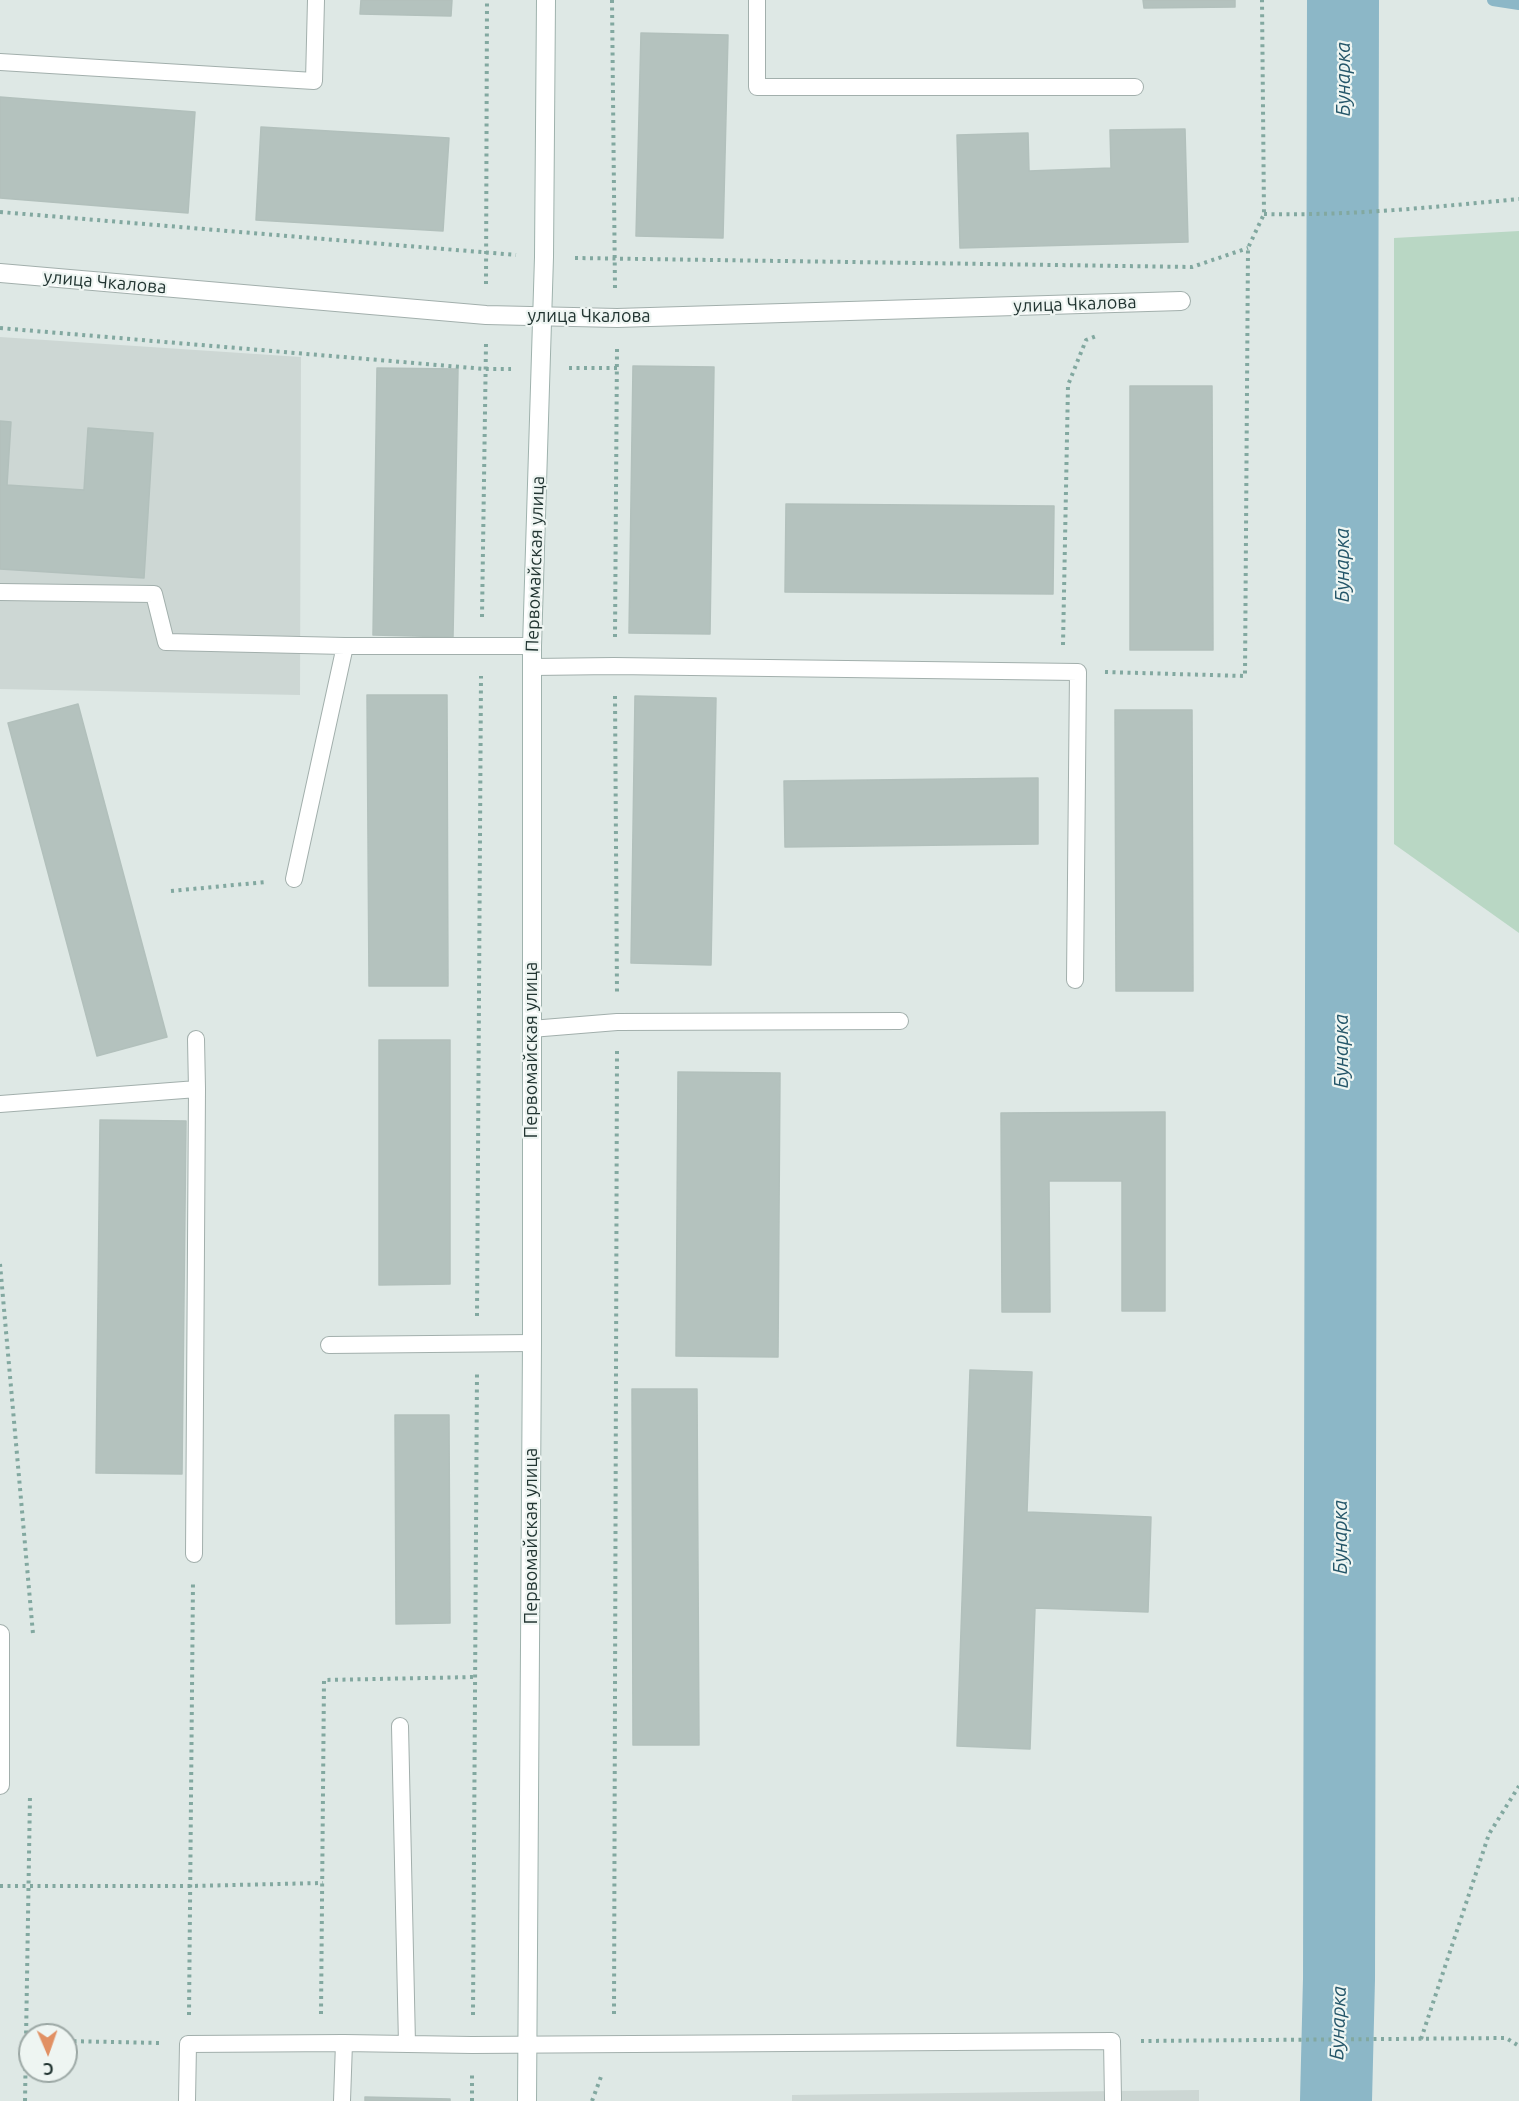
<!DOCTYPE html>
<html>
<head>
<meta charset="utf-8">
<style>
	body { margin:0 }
	#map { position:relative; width:1519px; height:2101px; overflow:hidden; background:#dee8e5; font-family:Ubuntu,sans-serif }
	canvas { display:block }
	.north { position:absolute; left:18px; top:2023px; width:60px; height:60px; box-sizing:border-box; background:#eef5f2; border:2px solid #9ca8a5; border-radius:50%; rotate:178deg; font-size:16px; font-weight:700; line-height:24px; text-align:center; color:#223532 }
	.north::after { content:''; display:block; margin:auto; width:21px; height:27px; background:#e19063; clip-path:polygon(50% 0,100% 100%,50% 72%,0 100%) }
</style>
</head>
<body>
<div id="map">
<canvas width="1519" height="2101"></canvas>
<div class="north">С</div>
</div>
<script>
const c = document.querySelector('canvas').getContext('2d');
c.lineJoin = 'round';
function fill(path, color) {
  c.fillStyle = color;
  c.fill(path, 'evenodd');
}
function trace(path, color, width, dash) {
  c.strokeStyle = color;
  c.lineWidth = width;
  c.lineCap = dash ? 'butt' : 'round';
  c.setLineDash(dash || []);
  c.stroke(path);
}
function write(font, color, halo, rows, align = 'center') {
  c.font = font + ' Ubuntu,sans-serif';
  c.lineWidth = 4.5;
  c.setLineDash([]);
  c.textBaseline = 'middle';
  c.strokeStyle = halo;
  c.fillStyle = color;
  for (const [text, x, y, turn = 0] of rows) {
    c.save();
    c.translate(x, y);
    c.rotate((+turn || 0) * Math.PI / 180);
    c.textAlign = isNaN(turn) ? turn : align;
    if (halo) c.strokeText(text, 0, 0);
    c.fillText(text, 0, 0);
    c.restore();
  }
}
fill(new Path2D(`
	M0,337L301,357L300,695L0,689Z
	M1199,2090V2101H792V2095Z`), '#cdd7d4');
fill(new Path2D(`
	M1519,231V933L1394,844V238Z`), '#b9d7c4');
trace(new Path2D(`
	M1493,0L1519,4`), '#8cb7c7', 12);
trace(new Path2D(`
	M1336,2101L1339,1979L1343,0`), '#8cb7c7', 72);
const building = new Path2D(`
	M361,0H452L451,16L360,14Z
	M1143,0H1235V7L1144,8Z
	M641,33L728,35L723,238L636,236Z
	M0,97L195,112L188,213L0,198Z
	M261,127L449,138L443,231L256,220Z
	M1185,129L1188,242L960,248L957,135L1028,133L1029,171L1111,168L1110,130Z
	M633,366L714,367L710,634L629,633Z
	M377,368L458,369L453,637L373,635Z
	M1130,386H1212L1213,650H1130Z
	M0,421L11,422L7,485L84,490L88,428L153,433L144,578L0,569Z
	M786,504L1054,506L1053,594L785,592Z
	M367,695H447L448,986H369Z
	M635,696L716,698L711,965L631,963Z
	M78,704L167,1037L97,1056L8,723Z
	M1115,710H1192L1193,991H1116Z
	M1038,778V844L785,847L784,781Z
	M379,1040H450V1284L379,1285Z
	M678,1072L780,1073L778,1357L676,1356Z
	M1165,1112V1311H1122V1181H1049L1050,1312H1002L1001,1113Z
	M100,1120L186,1121L182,1474L96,1473Z
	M970,1370L1032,1372L1027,1512L1151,1517L1148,1612L1035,1608L1030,1749L957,1746Z
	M632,1389H697L699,1745H633Z
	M395,1415H449L450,1623L396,1624Z
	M365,2097L450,2099V2101H365Z`);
fill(building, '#b4c2be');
trace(building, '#b2c0bc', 1.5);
const lane = new Path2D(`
	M757,0V87H1135
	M0,62L314,81L316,0
	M0,592L154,594L166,642L345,646
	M533,667L614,666L1078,672L1075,980
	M294,879L345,646H532
	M531,1029L617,1022L900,1021
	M196,1039L197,1089
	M0,1104L197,1089L194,1554
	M329,1345L532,1343
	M400,1726L407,2044
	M187,2101L188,2044L344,2043L472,2045L1112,2041L1113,2099
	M342,2101L344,2043`);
const street = new Path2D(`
	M0,273L486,315L617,318L1181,301
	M0,1634V1785`);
const secondary = new Path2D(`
	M527,2101L532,1343V646L544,257L546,0`);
trace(lane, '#a2afac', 18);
trace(street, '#a2afac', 20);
trace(secondary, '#9fb2ad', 20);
trace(new Path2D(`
	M612,0L615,289
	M0,212L516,255
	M1264,214C1349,216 1434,207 1519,199
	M575,258L1192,267L1248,248
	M486,284L487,0
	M0,328L485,369H511
	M569,368H618
	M482,617L486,343
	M615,637L617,348
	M1063,645L1068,385L1086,340L1099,335
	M1105,672L1245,676L1248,248L1264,214L1262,0
	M615,696L617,994
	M171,891L266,882
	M0,1264L33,1634
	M477,1316L481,676
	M0,1886H190L323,1883
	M321,2014L324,1680L475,1677
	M614,2014L617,1050
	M189,2015L193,1582
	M473,2015L477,1372
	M1421,2039L1489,1834L1519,1786
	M66,2041L161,2043
	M1141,2041L1506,2038L1519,2046
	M25,2101L30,1795
	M472,2101V2074
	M592,2101L602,2074`), '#82a8a0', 4, [3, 4.5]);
trace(lane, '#fff', 16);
trace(street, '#fff', 18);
trace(secondary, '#fff', 18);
write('18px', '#223532', '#eef5f2', [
	["улица Чкалова",105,282,5],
	["улица Чкалова",1075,304,-2],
	["улица Чкалова",589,316],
	["Первомайская улица",535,564,-88],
	["Первомайская улица",531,1050,-90],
	["Первомайская улица",531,1536,-90]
]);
write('italic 20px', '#245669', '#eef5f2', [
	["Бунарка",1343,79,-90],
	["Бунарка",1342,565,-90],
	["Бунарка",1341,1051,-90],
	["Бунарка",1340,1537,-90],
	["Бунарка",1338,2023,-88]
]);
</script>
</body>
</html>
